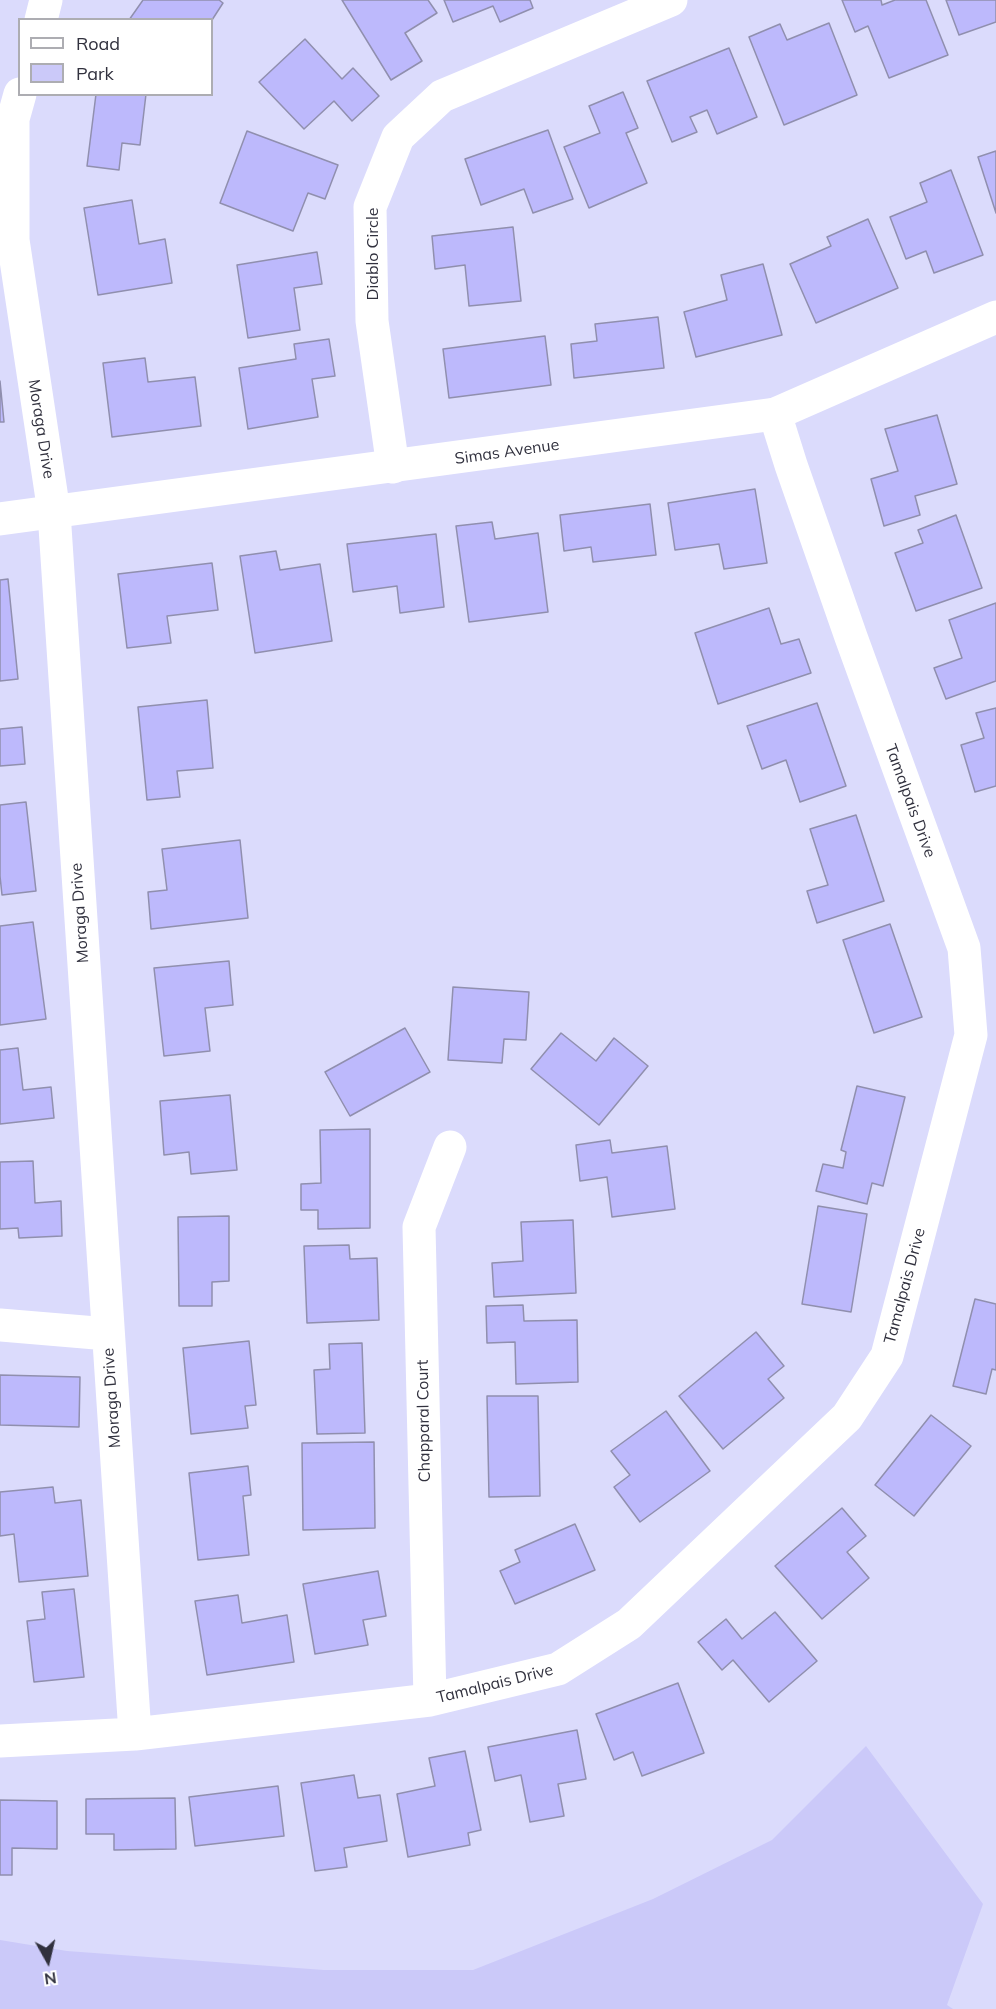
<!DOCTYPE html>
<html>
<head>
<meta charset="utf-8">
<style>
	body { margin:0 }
	#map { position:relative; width:996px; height:2009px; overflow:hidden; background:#dbdbfc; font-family:Mulish,sans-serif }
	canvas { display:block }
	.legend { position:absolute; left:18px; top:18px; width:195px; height:78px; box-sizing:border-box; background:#fff; border:2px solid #adadb2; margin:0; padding:8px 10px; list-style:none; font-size:18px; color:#31313e }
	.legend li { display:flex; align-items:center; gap:12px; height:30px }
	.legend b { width:30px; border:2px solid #adadb2 }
	.north { position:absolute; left:18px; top:1931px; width:60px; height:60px; -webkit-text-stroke:4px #fff; paint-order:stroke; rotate:172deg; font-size:16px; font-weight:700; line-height:24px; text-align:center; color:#31313e }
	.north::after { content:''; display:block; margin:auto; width:21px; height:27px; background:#31313e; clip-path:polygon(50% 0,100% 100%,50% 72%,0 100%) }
</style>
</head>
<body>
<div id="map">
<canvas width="996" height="2009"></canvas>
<ul class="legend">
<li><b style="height:8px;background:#fff"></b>Road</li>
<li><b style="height:16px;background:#cbc9f9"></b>Park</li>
</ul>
<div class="north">N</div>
</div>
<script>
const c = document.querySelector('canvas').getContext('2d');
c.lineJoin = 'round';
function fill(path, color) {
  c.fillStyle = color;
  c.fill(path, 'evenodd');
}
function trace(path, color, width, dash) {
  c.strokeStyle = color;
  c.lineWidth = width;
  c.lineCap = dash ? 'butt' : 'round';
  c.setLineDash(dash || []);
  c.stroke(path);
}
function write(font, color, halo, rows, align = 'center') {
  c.font = font + ' Mulish,sans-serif';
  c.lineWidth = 4.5;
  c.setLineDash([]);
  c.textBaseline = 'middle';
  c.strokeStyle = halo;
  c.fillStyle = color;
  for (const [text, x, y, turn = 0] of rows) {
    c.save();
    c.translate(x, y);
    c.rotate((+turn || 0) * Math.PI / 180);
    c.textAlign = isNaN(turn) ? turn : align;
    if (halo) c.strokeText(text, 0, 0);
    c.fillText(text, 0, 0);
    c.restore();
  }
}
fill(new Path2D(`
	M866,1746L983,1904L947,2005L953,2009H0V1940L67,1951L324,1970H473L653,1899L772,1840Z`), '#cbc9f9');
const building = new Path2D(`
	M143,0H219L223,3L212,20H129Z
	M342,0H428L437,13L405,33L422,61L391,80Z
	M444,0H530L533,8L500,22L493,6L453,22Z
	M842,0H881L882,5L895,0H926L948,55L889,78L868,26L855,32Z
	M946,0H996V22L959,35Z
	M829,23L857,95L784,125L749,37L780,24L787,40Z
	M305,39L342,79L353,68L379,96L352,121L334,101L304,129L259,82Z
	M729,48L757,117L717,134L707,110L690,117L697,132L672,142L647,81Z
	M623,92L638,128L626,133L647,183L589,208L564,147L600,133L589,106Z
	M96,94H146L140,145L122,143L119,170L87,166Z
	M548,130L573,199L533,213L524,189L481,205L465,159Z
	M247,131L338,165L325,199L308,193L293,231L220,203Z
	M996,151V213L978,157Z
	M951,170L983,255L934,273L926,251L906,259L890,217L927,202L920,183Z
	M132,200L139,244L165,239L172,283L98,295L84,208Z
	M868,219L898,288L816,323L790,264L831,246L827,237Z
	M513,227L521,301L469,306L465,265L435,269L432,236Z
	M317,252L322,284L294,288L300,330L248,338L237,265Z
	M763,264L782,335L696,357L684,312L727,300L721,275Z
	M658,317L664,368L574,378L571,344L597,341L595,324Z
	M545,336L551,385L449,398L443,349Z
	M329,339L335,376L312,379L318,417L248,429L239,368L296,359L294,344Z
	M145,358L148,382L195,377L201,426L112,437L103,363Z
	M0,381L4,422H0Z
	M937,415L957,484L915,496L920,515L884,526L871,479L898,471L885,429Z
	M755,489L767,563L724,569L719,544L675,550L668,503Z
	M650,504L656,555L593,562L591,547L564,551L560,515Z
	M956,515L982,588L916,611L895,553L923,543L918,530Z
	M492,522L495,539L538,533L548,612L469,622L456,526Z
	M436,534L444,607L400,613L397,586L353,592L347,544Z
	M276,551L280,570L320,564L332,641L255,653L240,556Z
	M212,563L218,610L167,616L171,643L127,648L118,574Z
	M8,579L18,679L0,681V580Z
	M996,603V681L946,699L934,668L962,658L949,620Z
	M769,608L781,644L799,639L811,673L718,704L695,633Z
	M207,700L213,768L177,771L180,797L147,800L138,707Z
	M817,703L846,786L800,802L786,760L762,769L747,726Z
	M996,708V786L975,792L961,745L984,738L976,713Z
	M22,727L25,764L0,766V729Z
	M26,802L36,891L2,895L0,876V805Z
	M856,815L884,901L817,923L807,891L828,885L810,829Z
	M240,840L248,918L151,929L148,892L167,890L162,849Z
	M33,922L46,1019L0,1025V926Z
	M890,924L922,1017L874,1033L843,940Z
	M229,961L233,1005L205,1008L210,1051L164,1056L154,968Z
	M453,987L529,992L526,1040L504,1039L502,1063L448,1060Z
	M405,1028L430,1072L350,1116L325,1072Z
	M561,1033L596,1061L614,1038L648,1066L599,1125L531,1069Z
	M18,1048L23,1090L51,1087L54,1118L0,1124V1050Z
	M857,1086L905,1097L883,1186L872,1183L867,1204L816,1191L823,1164L843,1168L846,1152L841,1150Z
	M230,1095L237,1170L191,1174L189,1152L164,1155L160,1101Z
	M370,1129V1228L318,1229V1210H301V1184L321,1183L320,1130Z
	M610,1140L612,1153L667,1146L675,1209L612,1217L607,1177L580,1181L576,1145Z
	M33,1161L35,1203L61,1201L62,1236L19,1238L18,1228L0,1229V1162Z
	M818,1206L867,1214L851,1312L802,1304Z
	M229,1216V1281L212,1282V1306H179L178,1217Z
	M573,1220L576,1293L494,1297L492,1263L523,1261L521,1222Z
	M349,1245L350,1259L377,1258L379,1320L307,1323L304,1246Z
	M975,1299L996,1304V1370L992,1369L986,1394L953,1386Z
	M523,1305L524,1321L577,1320L578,1382L516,1384L515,1342L487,1343L486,1306Z
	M756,1332L784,1366L768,1379L784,1398L723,1449L679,1396Z
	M249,1341L256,1405L245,1406L248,1428L191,1434L183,1348Z
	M362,1343L365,1433L317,1434L314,1370L330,1369L329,1344Z
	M0,1375L80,1377L79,1427L0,1425Z
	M487,1396H538L540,1496L489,1497Z
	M666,1411L710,1471L640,1522L614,1487L630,1475L611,1451Z
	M931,1415L971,1446L914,1516L875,1485Z
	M374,1442L375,1528L303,1530L302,1443Z
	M248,1466L251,1495L243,1496L249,1555L198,1560L189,1473Z
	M53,1487L55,1503L81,1500L88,1576L19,1582L14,1534L0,1536V1492Z
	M842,1508L866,1536L847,1552L869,1578L822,1619L775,1566Z
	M575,1524L595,1570L515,1604L500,1571L520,1562L515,1550Z
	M378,1571L386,1616L363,1620L368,1645L315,1654L303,1584Z
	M74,1589L84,1677L34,1682L27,1621L45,1619L42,1592Z
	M238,1595L242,1623L287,1615L294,1662L207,1675L195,1601Z
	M775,1612L817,1661L769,1702L733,1660L722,1670L698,1642L726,1619L742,1639Z
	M678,1683L704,1753L642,1776L633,1752L614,1760L596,1714Z
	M577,1730L586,1779L558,1784L564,1816L530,1822L521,1775L495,1781L488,1747Z
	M465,1751L481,1830L468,1833L470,1845L408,1857L397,1794L435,1786L429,1758Z
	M354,1775L358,1798L380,1795L387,1841L344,1848L347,1867L315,1871L301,1783Z
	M278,1786L284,1836L195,1846L189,1797Z
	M175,1798L176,1849L114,1850V1834H86V1799Z
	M0,1800L57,1801V1849L12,1848V1875H0Z`);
fill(building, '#bdb9fc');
trace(building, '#908fae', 1.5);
trace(new Path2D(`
	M41,20L46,0
	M20,94L13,119V240L54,512L135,1734
	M393,467L372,321L370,207L398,137L442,96L671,0
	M0,1325L108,1334
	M430,1700L419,1227L450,1147
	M0,1741L135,1734L430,1700L558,1669L629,1624L847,1417L887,1356L971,1035L964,948L851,637L791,465L775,414`), '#fff', 33);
trace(new Path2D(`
	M0,519L775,414L996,317`), '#fff', 33);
write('16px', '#31313e', '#fff', [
	["Diablo Circle",373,254,-90],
	["Moraga Drive",41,429,81],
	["Simas Avenue",507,452,-8],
	["Tamalpais Drive",910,801,70],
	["Moraga Drive",80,913,-94],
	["Tamalpais Drive",905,1286,-75],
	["Moraga Drive",112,1398,-94],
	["Chapparal Court",424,1421,-91],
	["Tamalpais Drive",495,1684,-14]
]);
</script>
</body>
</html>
